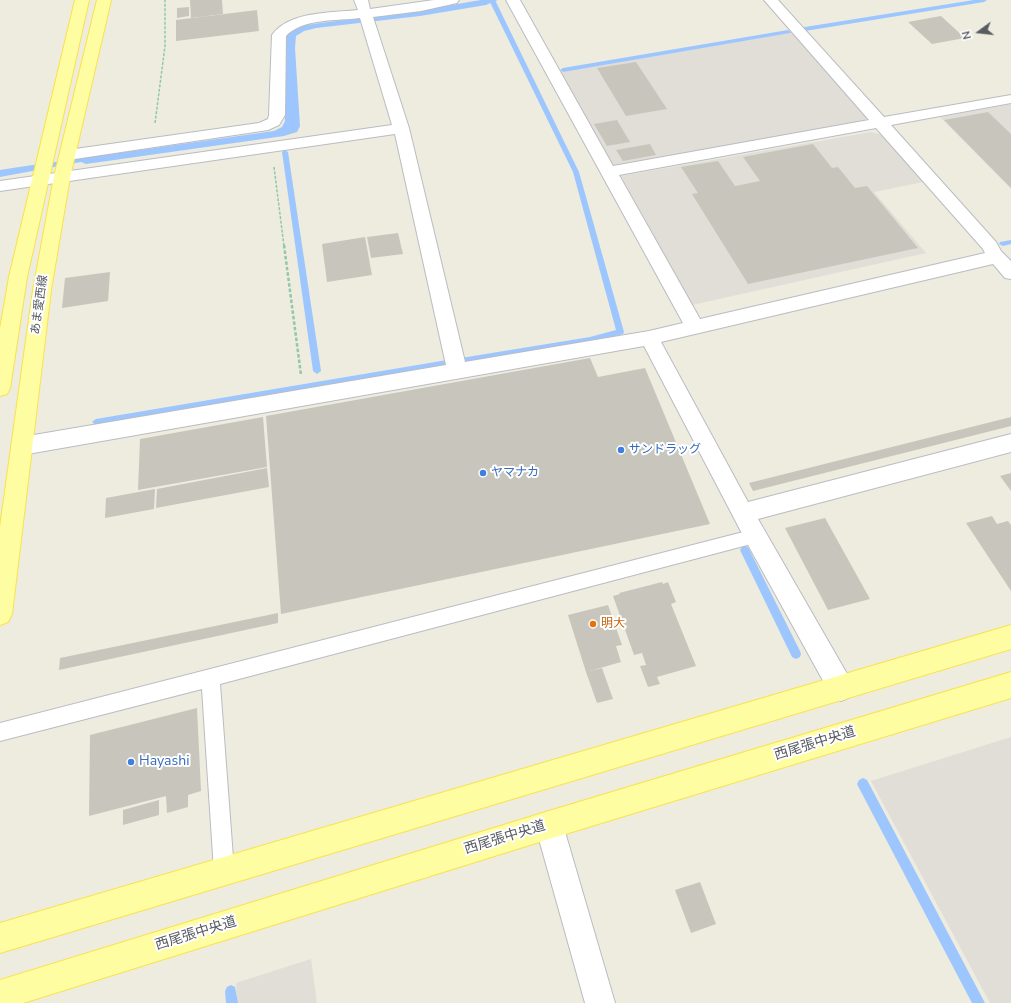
<!DOCTYPE html>
<html>
<head>
<meta charset="utf-8">
<style>
	body { margin:0 }
	#map { position:relative; width:1011px; height:1003px; overflow:hidden; background:#edecdf; font-family:"Nunito Sans",sans-serif }
	canvas { display:block }
	.north { position:absolute; left:959px; top:12px; width:40px; height:40px; -webkit-text-stroke:3px #fff; paint-order:stroke; rotate:255deg; font-size:11px; font-weight:700; line-height:16px; text-align:center; color:#585b62 }
	.north::after { content:''; display:block; margin:auto; width:14px; height:18px; background:#585b62; clip-path:polygon(50% 0,100% 100%,50% 72%,0 100%) }
</style>
</head>
<body>
<div id="map">
<canvas width="1011" height="1003"></canvas>
<div class="north">N</div>
</div>
<script>
const c = document.querySelector('canvas').getContext('2d');
c.lineJoin = 'round';
function fill(path, color) {
  c.fillStyle = color;
  c.fill(path, 'evenodd');
}
function trace(path, color, width, dash) {
  c.strokeStyle = color;
  c.lineWidth = width;
  c.lineCap = dash ? 'butt' : 'round';
  c.setLineDash(dash || []);
  c.stroke(path);
}
function write(font, color, halo, rows, align = 'center') {
  c.font = font + ' "Nunito Sans","Noto Sans JP",sans-serif';
  c.lineWidth = 4;
  c.setLineDash([]);
  c.textBaseline = 'middle';
  c.strokeStyle = halo;
  c.fillStyle = color;
  for (const [text, x, y, turn = 0] of rows) {
    c.save();
    c.translate(x, y);
    c.rotate((+turn || 0) * Math.PI / 180);
    c.textAlign = isNaN(turn) ? turn : align;
    if (halo) c.strokeText(text, 0, 0);
    c.fillText(text, 0, 0);
    c.restore();
  }
}
fill(new Path2D(`
	M793,32L867,117L863,122L613,165L561,72Z
	M1011,104V189L940,117Z
	M871,132L882,135L923,182L874,192L926,253L692,305L621,176Z
	M1011,737V1003H990L871,781Z
	M311,959L317,1003H237L236,983Z`), '#e0ded7');
fill(new Path2D(`
	M481,0H498L486,5L420,16L316,28L304,31L296,36L295,48L300,126L297,132L284,136L86,164L81,162L0,177V170L19,167L274,131L282,127L285,121L283,41C287,29 294,28 305,25L422,10Z`), '#9dc6ff');
fill(new Path2D(`
	M489,0H495L579,172L624,332L623,334L590,343L461,364L457,361L461,358L590,337L616,330L573,172Z
	M974,0H987L984,2L805,31L802,29L805,27Z
	M788,30L791,32L790,33L563,72L560,70L563,68Z
	M285,150L288,152L321,371L317,374L313,371L282,152Z
	M1011,240V244L1003,246L999,244L1000,242Z
	M447,360L451,363L447,366L96,425L92,422L96,419Z
	M745,546L748,547L800,651L801,654L800,657L796,659L792,657L740,550L742,547Z
	M863,778L867,780L985,1003H972L859,788L857,784L859,780Z
	M231,985L235,987L238,1003H226L225,991L227,987Z`), '#9dc6ff');
fill(new Path2D(`
	M190,0H222L223,14L191,18Z
	M189,7V16L177,18V8Z
	M257,10L259,31L176,41V20Z
	M941,16L965,38L932,44L908,22Z
	M636,62L667,109L626,116L597,68Z
	M988,112L1011,134V188L944,120Z
	M617,120L630,142L607,146L594,124Z
	M650,144L656,155L623,161L616,150Z
	M813,144L832,168L838,167L855,188L867,186L918,248L748,284L692,194L698,193L681,167L718,161L735,186L716,190L760,181L743,157Z
	M398,233L403,254L371,258L367,237Z
	M365,237L372,275L327,282L322,244Z
	M110,272L108,301L62,308L65,278Z
	M590,358L598,377L645,368L710,524L281,614L266,416Z
	M263,417L267,467L138,490L140,439Z
	M1011,417V426L753,491L749,483Z
	M267,468L269,487L156,508L157,489Z
	M1011,473V491L1000,476Z
	M155,489L154,509L105,518L106,498Z
	M992,516L997,524L1008,521L1011,525V591L966,523Z
	M825,518L870,599L828,610L785,528Z
	M662,582L663,584L668,582L676,602L671,604L696,666L657,677L660,684L648,687L640,666L646,665L642,653L634,655L613,596L620,594L619,593Z
	M608,605L622,645L616,646L621,662L586,672L568,615Z
	M278,613V623L59,670L60,658Z
	M602,668L613,699L597,703L586,672Z
	M197,708L201,791L188,795V807L167,813L166,796L89,816L90,735Z
	M159,800V815L123,825V810Z
	M700,882L716,924L691,933L675,890Z`), '#c8c6bc');
const lane = new Path2D(`
	M755,529L761,531L763,536L761,541L755,543L220,684L234,871L231,878L224,881L217,878L214,871L202,689L0,741V723Z`);
const street = new Path2D(`
	M354,0H368L370,9L434,0H459L457,3L421,11L373,17L409,128L465,362L649,331L683,323L506,0H520L613,166L869,120L764,0H778L884,117L1011,95V103L891,125L996,242L1001,251L1011,261V279L1005,278L993,264L661,342L748,502L1011,434V452L758,519L850,679L854,688L850,697L841,701L832,697L747,543L644,346L22,455L15,452L11,446L15,440L22,437L446,365L395,134L0,191V181L392,125L360,18C336,21 303,18 286,36L285,115L279,125L268,130L68,160L62,159L60,155L62,151L68,150L259,123L268,119L269,115L272,35C289,11 331,13 358,10ZM876,128L983,249L985,253L700,319L619,175Z
	M549,811L559,815L563,825L615,1003H585L535,825L539,815Z`);
const primary = new Path2D(`
	M75,0H89L27,277L10,388L7,394L0,396V329L9,277Z
	M97,0H111L70,177L51,290L12,614L8,622L0,625V527L33,290L54,177Z
	M1011,625V649L0,953V923Z
	M1011,672V698L549,839L23,1003H0V980L549,811Z`);
trace(lane, '#babcc2', 2);
trace(street, '#babcc2', 2);
trace(primary, '#fae24b', 2);
trace(new Path2D(`
	M155,123L165,46V0
	M274,167L284,246`), '#92c7a9', 1.5, [3, 1.5]);
trace(new Path2D(`
	M284,245L301,375`), '#92c7a9', 2.5, [3.5, 2]);
fill(lane, '#fff');
fill(street, '#fff');
fill(primary, '#fffda2');
for (const [x, y, r, color] of [
	[621,450,4,"#3f7fe0"],
	[483,473,4,"#3f7fe0"],
	[593,624,4,"#e8710a"],
	[131,762,4,"#3f7fe0"]
]) {
  const dot = new Path2D();
  dot.arc(x, y, r, 0, 2 * Math.PI);
  c.fillStyle = color;
  c.fill(dot);
  trace(dot, '#fff', 1.5);
}
write('12px', '#585b62', '#fff', [
	["あま愛西線",40,305,-82]
]);
write('12px', '#366cbe', '#fff', [
	["サンドラッグ",629,450],
	["ヤマナカ",491,473]
], 'left');
write('12px', '#c56008', '#fff', [
	["明大",601,624]
], 'left');
write('14px', '#585b62', '#fff', [
	["西尾張中央道",815,744,-17],
	["西尾張中央道",505,838,-17],
	["西尾張中央道",196,934,-17]
]);
write('14px', '#366cbe', '#fff', [
	["Hayashi",139,762]
], 'left');
</script>
</body>
</html>
